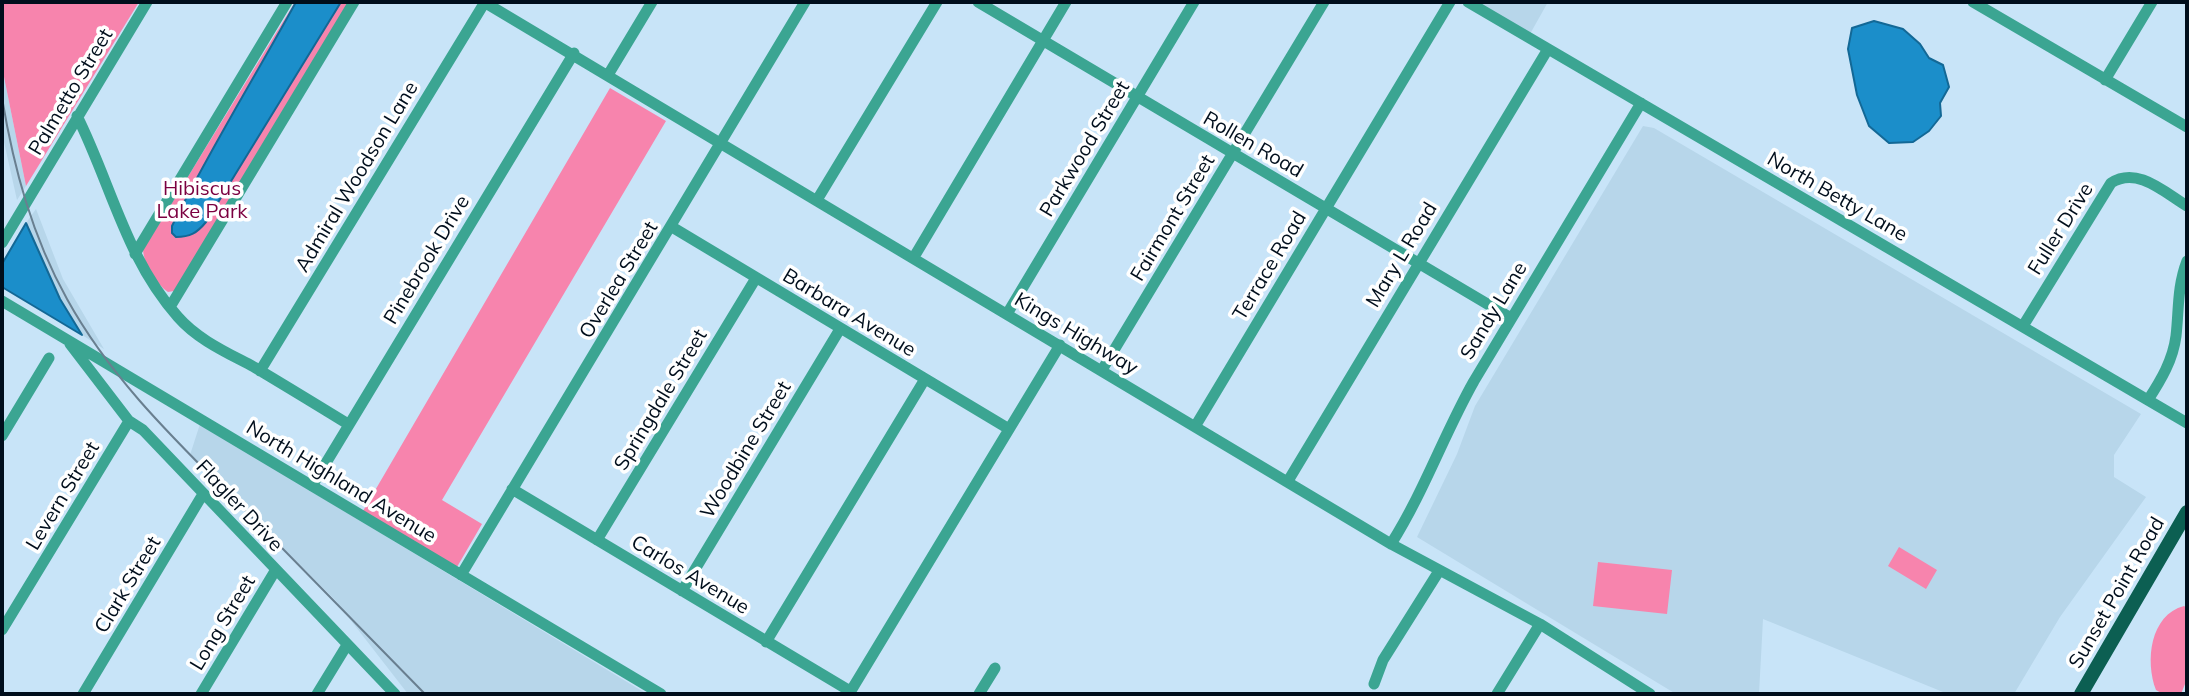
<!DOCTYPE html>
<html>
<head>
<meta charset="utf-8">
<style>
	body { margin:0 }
	#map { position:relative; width:2189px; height:696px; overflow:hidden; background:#c8e4f8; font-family:Mulish,sans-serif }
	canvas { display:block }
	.frame { position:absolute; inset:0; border:4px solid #000e1c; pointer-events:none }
</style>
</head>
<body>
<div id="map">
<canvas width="2189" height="696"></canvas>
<div class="frame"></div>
</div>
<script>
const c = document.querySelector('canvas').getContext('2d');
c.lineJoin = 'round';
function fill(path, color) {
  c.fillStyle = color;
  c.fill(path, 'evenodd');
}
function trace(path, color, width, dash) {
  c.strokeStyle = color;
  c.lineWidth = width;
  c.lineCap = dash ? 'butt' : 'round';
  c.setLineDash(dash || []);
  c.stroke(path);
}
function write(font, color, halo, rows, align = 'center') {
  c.font = font + ' Mulish,sans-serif';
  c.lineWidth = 7;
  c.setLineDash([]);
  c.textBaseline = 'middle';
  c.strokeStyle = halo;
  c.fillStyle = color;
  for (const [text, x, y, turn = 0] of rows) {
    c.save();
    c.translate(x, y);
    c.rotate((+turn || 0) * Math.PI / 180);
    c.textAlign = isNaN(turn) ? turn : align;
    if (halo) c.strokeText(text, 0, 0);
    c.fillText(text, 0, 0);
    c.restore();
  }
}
fill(new Path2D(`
	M1477,2H1548L1530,34Z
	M2,67L26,186L17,200L2,133Z
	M1643,126L1654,128L2141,414L2114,455V477L2146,497L2060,617L2014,694H1948L1763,619L1759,694H1676L1417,537L1457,454L1475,406Z
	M36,209L63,279L104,349L82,335L60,299L26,223Z
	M200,424L647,694H408L335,600L190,455Z`), '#b7d6ea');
fill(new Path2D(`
	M2,2H139L26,186L2,67Z
	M295,2H350L174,291L168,292C156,284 144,264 143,250Z
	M610,88L666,121L442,500L482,524L457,567L363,511Z
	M1899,547L1937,570L1926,589L1888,566Z
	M1598,562L1672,570L1667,614L1593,606Z
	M2184,606L2187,608V679L2181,694H2163L2156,690C2145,661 2150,615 2184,606Z`), '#f784ad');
const water = new Path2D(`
	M296,2H341L206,222C197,233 190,237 176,237L172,233V226C210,149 255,77 296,2Z
	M1874,21L1903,29L1920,44L1929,58L1943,65L1949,87L1940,103L1941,116L1929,131L1913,142L1889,143L1869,126L1857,95L1848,49L1852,28Z
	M26,223L60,299L82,335L2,287V264Z`);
fill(water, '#1b8eca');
trace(water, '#136896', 2);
trace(new Path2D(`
	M484,2L1391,544L1540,624L1650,694
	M978,2L1511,318
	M1468,2L2187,423
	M1973,2L2187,127
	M608,75L652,2
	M2105,80L2152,2
	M77,116C111,184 126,259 178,317C198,340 228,353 254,367C286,386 317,405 348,424
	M817,200L937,2
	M672,227L1009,429
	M2,243L147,2
	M135,254L287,2
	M914,257L1066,2
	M2,301L661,694
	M170,307L354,2
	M1007,314L1194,2
	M2023,326L2111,183C2137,166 2164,192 2187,206
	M70,344L129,421L143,430L395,694
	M1102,370L1324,2
	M260,371L485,2
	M2148,400C2161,380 2173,360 2176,336C2179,310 2177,287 2187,261
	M1196,425L1450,2
	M2,436L49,358
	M1288,481L1548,49
	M312,486L574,53
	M512,489L850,691
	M597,540L756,278
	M1391,544C1424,492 1444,434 1474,381L1641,103
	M461,575L805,2
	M682,591L840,329
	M2,630L129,421
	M766,642L925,379
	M1374,684L1383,660L1439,571
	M83,694L203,494
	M201,694L275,571
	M317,694L347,645
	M849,694L1060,345
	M979,694L995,668
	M1497,694L1540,624`), '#3ba592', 11);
trace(new Path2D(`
	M2081,694L2187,512`), '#0c5f52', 14);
trace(new Path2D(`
	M2,98C14,169 32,236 67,299C110,377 172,437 234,499C298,564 362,629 425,694`), '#697f90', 2);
write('20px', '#000e1c', '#fff', [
	["Palmetto Street",71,92,-59],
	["Rollen Road",1253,145,30],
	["Parkwood Street",1085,149,-59],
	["Admiral Woodson Lane",357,177,-59],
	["North Betty Lane",1837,197,30],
	["Fairmont Street",1173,218,-59],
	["Fuller Drive",2061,229,-58],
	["Mary L Road",1402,255,-59],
	["Pinebrook Drive",427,260,-59],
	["Terrace Road",1270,266,-59],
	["Overlea Street",619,280,-59],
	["Sandy Lane",1494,311,-59],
	["Barbara Avenue",849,313,31],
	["Kings Highway",1076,334,31],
	["Springdale Street",661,400,-59],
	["Woodbine Street",746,450,-59],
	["North Highland Avenue",341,482,31],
	["Levern Street",63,496,-59],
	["Flagler Drive",239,506,47],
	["Carlos Avenue",690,575,31],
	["Clark Street",128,585,-59],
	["Sunset Point Road",2117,593,-60],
	["Long Street",223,623,-59]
]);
write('20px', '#7b0040', '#fff', [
	["Hibiscus",202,189],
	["Lake Park",202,212]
]);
</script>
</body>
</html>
